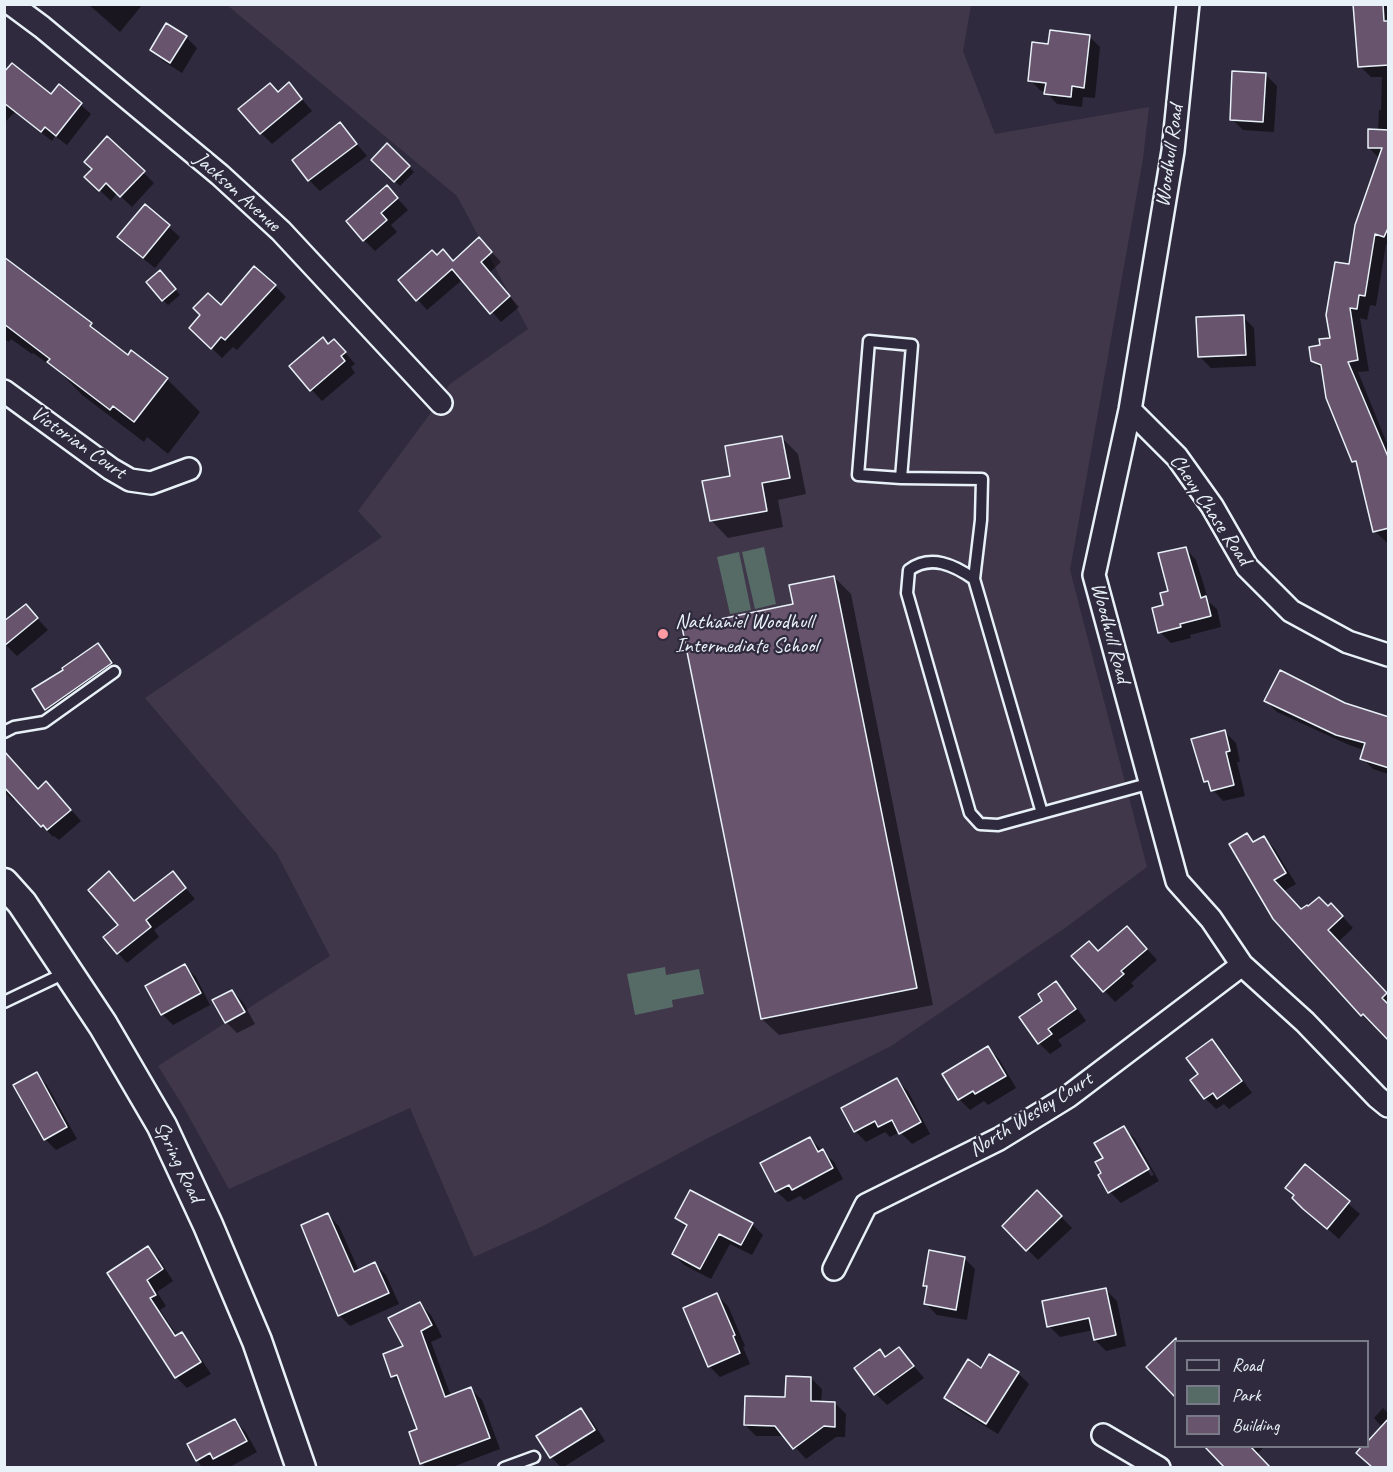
<!DOCTYPE html>
<html>
<head>
<meta charset="utf-8">
<style>
	body { margin:0 }
	#map { position:relative; width:1393px; height:1472px; overflow:hidden; background:#2f2a3d; font-family:Caveat,sans-serif }
	canvas { display:block }
	.frame { position:absolute; inset:0; border:6px solid #e8f1f8; pointer-events:none }
	.legend { position:absolute; left:1174px; top:1340px; width:195px; height:108px; box-sizing:border-box; background:#2f2a3d; border:2px solid #797a88; margin:0; padding:8px 10px; list-style:none; font-size:18px; color:#e8f1f8 }
	.legend li { display:flex; align-items:center; gap:12px; height:30px }
	.legend b { width:30px; border:2px solid #797a88 }
</style>
</head>
<body>
<div id="map">
<canvas width="1393" height="1472"></canvas>
<div class="frame"></div>
<ul class="legend">
<li><b style="height:8px;background:#2f2a3d"></b>Road</li>
<li><b style="height:16px;background:#566b66"></b>Park</li>
<li><b style="height:16px;background:#68556d"></b>Building</li>
</ul>
</div>
<script>
const c = document.querySelector('canvas').getContext('2d');
c.lineJoin = 'round';
function fill(path, color) {
  c.fillStyle = color;
  c.fill(path, 'evenodd');
}
function trace(path, color, width, dash) {
  c.strokeStyle = color;
  c.lineWidth = width;
  c.lineCap = dash ? 'butt' : 'round';
  c.setLineDash(dash || []);
  c.stroke(path);
}
function write(font, color, halo, rows, align = 'center') {
  c.font = font + ' Caveat,sans-serif';
  c.lineWidth = 4.5;
  c.setLineDash([]);
  c.textBaseline = 'middle';
  c.strokeStyle = halo;
  c.fillStyle = color;
  for (const [text, x, y, turn = 0] of rows) {
    c.save();
    c.translate(x, y);
    c.rotate((+turn || 0) * Math.PI / 180);
    c.textAlign = isNaN(turn) ? turn : align;
    if (halo) c.strokeText(text, 0, 0);
    c.fillText(text, 0, 0);
    c.restore();
  }
}
fill(new Path2D(`
	M227,5H971L963,51L995,134L1149,107L1143,159L1070,570L1147,867L1065,928L891,1046L706,1139L541,1227L474,1257L410,1108L229,1189L183,1106L158,1066L330,956L277,854L145,698L382,537L358,511L427,418L450,384L528,329L457,196Z`), '#40374b');
fill(new Path2D(`
	M764,547L776,604L755,609L742,552Z
	M739,552L751,610L730,614L717,557Z
	M665,967L666,975L699,969L704,994L672,1000L673,1007L635,1015L627,974Z`), '#566b66');
fill(new Path2D(`
	M88,4H143L120,32Z
	M1355,4L1388,6V245L1386,244L1376,306L1370,305L1367,320L1360,318L1369,371L1358,372L1388,446V542H1386L1375,531L1359,467L1354,462L1327,398L1323,371L1312,360L1322,347L1331,339L1380,159L1369,148L1378,131L1379,110H1381L1382,77H1371L1360,66Z
	M167,25L186,37L197,48L182,73L163,61L152,50Z
	M1089,36L1100,47L1095,98L1083,97L1082,107L1057,104L1046,92L1041,91L1030,80L1050,46Z
	M4,75L51,96L59,86L91,114L67,145L55,136L52,141L15,112L4,123Z
	M1266,75L1277,86L1274,132L1243,130L1232,119Z
	M289,84L312,111L272,144L261,133L278,93Z
	M340,124L367,156L320,191L309,180Z
	M387,145L414,172L400,186L373,160Z
	M143,172L154,183L132,207L117,193L111,201L86,177Z
	M387,187L408,210L391,225L397,232L375,251L364,240Z
	M145,206L180,237L155,268L130,248Z
	M489,249L501,262L489,273L519,307L501,322L463,279L427,310L400,280Z
	M4,260L91,325L108,342L128,357L167,379L200,412L168,454L147,437L144,442L82,395L62,374L33,353L32,354L11,339L9,342L4,339Z
	M165,277L180,295L168,305L163,300Z
	M275,286L286,297L237,350L233,347L222,358L191,328L221,308Z
	M1243,317L1254,328L1256,366L1211,368L1200,357Z
	M329,346L345,352L355,364L351,367L355,373L322,401L291,367Z
	M781,437L798,454L806,494L778,500L783,527L728,538L712,521L732,477Z
	M1185,548L1196,560L1209,602L1217,609L1221,627L1190,635L1191,638L1171,643L1160,632L1164,606Z
	M834,577L851,594L933,1005L779,1035L762,1019L794,606Z
	M26,606L48,630L17,656L4,643Z
	M98,645L109,656L122,675L57,720L46,709L34,690L65,670Z
	M1266,701L1344,704L1388,718V774L1373,769L1362,758L1364,750L1349,745L1277,712Z
	M1225,732L1236,743L1240,762H1237L1245,796L1223,801L1205,781Z
	M4,752L38,790L57,794L81,821L59,840L54,836L53,837L17,798L14,801L4,791Z
	M1247,835L1255,842L1263,837L1274,848L1296,884L1284,891L1302,911L1328,908L1342,916L1353,928L1338,942L1388,996V1040L1374,1024L1373,1026L1362,1015L1274,918Z
	M173,873L195,899L154,930L159,937L127,963L118,953L121,925L135,902Z
	M1138,939L1157,960L1131,983L1134,986L1115,1002L1073,956L1098,952Z
	M185,966L196,977L210,1005L173,1025L162,1014Z
	M1056,983L1067,994L1086,1021L1058,1040L1062,1046L1050,1054L1039,1043L1021,1018L1045,1001Z
	M232,991L243,1002L255,1024L237,1033L226,1022Z
	M1212,1041L1223,1052L1252,1093L1229,1109L1224,1104L1216,1109L1205,1098L1200,1074Z
	M988,1048L999,1059L1016,1088L988,1105L984,1101L970,1110L959,1099Z
	M36,1074L47,1085L77,1139L56,1150L45,1139Z
	M897,1080L908,1091L930,1134L912,1144L900,1132L890,1137L885,1132L866,1142L855,1131L843,1108Z
	M1124,1128L1135,1139L1159,1181L1121,1203L1110,1192L1100,1175L1103,1173L1105,1159ZM1129,1139H1133L1154,1175L1151,1176Z
	M810,1139L834,1162L843,1179L804,1200L800,1196L788,1202L776,1191Z
	M1305,1166L1360,1214L1339,1239L1305,1209Z
	M1037,1192L1072,1228L1038,1260L1004,1226Z
	M328,1215L339,1226L359,1271L375,1264L386,1275L399,1304L350,1326L339,1315Z
	M676,1218L752,1224L763,1235L752,1255L730,1244L711,1279L684,1265L673,1254L687,1228Z
	M148,1248L159,1259L173,1281L157,1292L166,1306L160,1310L178,1337L181,1334L192,1345L211,1374L187,1388L176,1377L109,1274Z
	M964,1258L975,1269L967,1320L937,1315L926,1304L928,1289L925,1285Z
	M1106,1290L1117,1301L1126,1346L1106,1351L1095,1340L1093,1330L1060,1337L1049,1326Z
	M717,1295L728,1306L745,1346L743,1347L750,1364L720,1377L709,1366Z
	M420,1304L431,1315L442,1337L431,1342L451,1396L471,1389L482,1400L500,1449L450,1468H426L422,1463L419,1430L403,1387L393,1376Z
	M899,1349L924,1378L887,1405L876,1394L856,1369L880,1351L887,1358Z
	M990,1356L1018,1373L1029,1384L998,1434L957,1409L946,1398L982,1370Z
	M811,1378L822,1389L821,1403H835L846,1414L845,1437H836L806,1459L785,1436H756L745,1425L787,1399Z
	M1383,1408L1388,1413V1468H1373L1358,1453L1368,1446V1443L1382,1427L1374,1418Z
	M581,1410L592,1421L605,1441L562,1468L551,1457Z
	M234,1420L245,1431L257,1452L228,1468H202L189,1444Z
	M1216,1446H1265L1256,1455L1269,1468H1221L1220,1466L1222,1463Z`), '#0007');
const building = new Path2D(`
	M1353,4H1383L1384,21H1389V65L1358,67Z
	M166,23L187,36L170,63L150,50Z
	M1050,30L1090,35L1084,88L1072,86L1071,97L1044,94L1046,83L1028,81L1032,42L1048,44Z
	M12,63L51,94L59,84L82,103L56,136L45,127L41,132L4,103V72Z
	M1232,71L1266,73L1263,122L1230,120Z
	M289,82L302,99L260,134L238,109L270,83L278,92Z
	M340,122L357,144L308,181L292,160Z
	M1368,129L1389,130V226L1384,237L1375,234L1365,296L1359,295L1357,309L1350,308L1358,360L1348,362L1389,459V528L1373,532L1356,461L1352,462L1326,398L1321,365L1311,361L1309,347L1320,345L1319,339L1330,338L1326,315L1335,262L1349,264L1355,225L1382,148H1368Z
	M107,136L145,171L120,197L106,183L99,191L84,177L92,169L84,162Z
	M387,143L410,166L394,182L371,160Z
	M387,185L398,198L381,213L387,220L363,241L346,221Z
	M145,204L170,225L143,258L117,237Z
	M479,237L492,252L481,262L510,296L490,314L452,269L416,301L398,280L432,250L437,255L443,249L453,261Z
	M4,257L92,323L90,326L128,355L131,350L168,378L134,422L113,406L110,410L47,362L50,359L4,324Z
	M254,266L276,285L225,340L221,337L211,349L189,328L200,315L193,308L208,293L221,305Z
	M160,270L176,289L162,301L146,282Z
	M1244,315L1246,355L1198,357L1196,317Z
	M323,337L328,344L334,339L346,352L341,356L345,361L310,391L289,366Z
	M782,436L790,478L762,483L767,511L710,521L702,481L730,476L725,446Z
	M1186,547L1201,598L1206,596L1211,616L1180,624L1181,627L1158,633L1152,608L1163,605L1160,593L1168,591L1158,553Z
	M834,576L917,988L761,1019L682,627L793,604L789,585Z
	M26,604L38,618L4,646V621Z
	M98,643L112,663L45,710L32,689L63,670L62,668Z
	M1280,670L1345,703L1389,717V768L1360,759L1365,743L1336,735L1264,701Z
	M1225,730L1230,751L1226,752L1234,785L1211,791L1208,781L1204,782L1191,739Z
	M4,751L38,789L46,781L71,810L47,830L43,825L41,827L4,787Z
	M1247,833L1253,842L1264,836L1286,873L1274,880L1301,909L1307,905L1308,906L1319,897L1328,906L1331,903L1343,916L1328,930L1387,993L1382,998L1389,1005V1041L1363,1014L1361,1016L1273,919L1229,844Z
	M109,871L134,901L173,871L186,888L146,920L151,927L117,954L103,937L118,925L88,890Z
	M1127,926L1147,949L1121,971L1124,974L1103,992L1071,956L1089,941L1098,951Z
	M185,964L201,993L161,1015L145,986Z
	M1056,981L1076,1009L1048,1029L1052,1034L1038,1044L1019,1017L1042,1001L1038,994Z
	M232,990L245,1012L225,1023L212,1000Z
	M1212,1039L1242,1081L1217,1099L1213,1093L1204,1099L1190,1080L1198,1074L1186,1058Z
	M988,1046L1006,1076L975,1094L973,1091L958,1100L942,1074Z
	M37,1072L67,1127L44,1140L13,1085Z
	M897,1078L921,1122L899,1134L892,1120L878,1127L875,1121L854,1132L841,1108Z
	M1124,1126L1149,1169L1108,1193L1098,1175L1101,1173L1095,1162L1103,1158L1094,1143Z
	M810,1137L818,1152L823,1149L833,1168L792,1190L789,1185L775,1192L760,1163Z
	M1305,1164L1350,1201L1327,1229L1303,1209L1292,1198L1294,1195L1285,1188Z
	M690,1190L753,1223L741,1245L719,1234L700,1269L672,1254L687,1225L675,1218Z
	M1037,1190L1062,1216L1026,1251L1002,1226Z
	M328,1213L354,1272L375,1262L389,1293L338,1316L301,1225Z
	M148,1246L163,1269L147,1280L156,1295L150,1298L175,1336L182,1332L201,1362L175,1378L107,1273Z
	M929,1250L965,1257L956,1310L924,1304L927,1286H923Z
	M1106,1288L1116,1335L1094,1340L1089,1318L1047,1327L1042,1301Z
	M717,1293L735,1335L733,1336L740,1353L708,1367L683,1308Z
	M420,1302L432,1325L421,1331L445,1397L471,1387L490,1438L420,1464L409,1432L417,1429L397,1375L391,1377L383,1354L403,1346L388,1318Z
	M1176,1338V1398L1146,1367Z
	M899,1347L914,1366L874,1395L854,1368L880,1349L885,1357Z
	M989,1354L1019,1372L986,1424L944,1398L968,1359L981,1368Z
	M786,1376L811,1377V1401L835,1402V1427L824,1426L793,1449L775,1426L744,1425L745,1396L785,1397Z
	M581,1408L595,1430L550,1458L536,1436Z
	M1389,1418V1467H1372L1356,1453L1362,1446H1368V1441Z
	M235,1419L247,1441L213,1459L210,1453L196,1461L187,1444Z
	M1204,1446H1250L1270,1467H1224Z`);
fill(building, '#68556d');
trace(building, '#e8f1f8', 1.5);
const service = new Path2D(`
	M901,478L858,475L869,341L912,345L901,478L982,479L981,520L974,579L1042,813
	M974,579C954,565 931,554 909,570L907,593L970,813L980,824L998,825L1151,783
	M4,732L14,727L44,722L114,672
	M4,1002L67,972
	M504,1468L534,1457`);
const minor = new Path2D(`
	M11,4L42,27L220,175L281,231L441,403
	M1188,4L1173,151L1130,410L1094,575L1177,881L1211,919L1242,965L1305,1022L1377,1097L1388,1106
	M4,391L111,469L130,480L151,483L189,469
	M1130,410L1177,457L1212,506L1247,567L1291,611L1348,642L1388,655
	M834,1269L866,1205L999,1139L1069,1096L1242,965
	M1103,1435L1159,1468`);
const secondary = new Path2D(`
	M4,883L22,903L103,1025L162,1126L208,1225L257,1341L301,1468`);
trace(service, '#e8f1f8', 15);
trace(minor, '#e8f1f8', 26);
trace(secondary, '#e8f1f8', 33);
trace(service, '#2f2a3d', 10);
trace(minor, '#2f2a3d', 21);
trace(secondary, '#2f2a3d', 28);
for (const [x, y, r, color] of [
	[663,634,6,"#ff9aa2"]
]) {
  const dot = new Path2D();
  dot.arc(x, y, r, 0, 2 * Math.PI);
  c.fillStyle = color;
  c.fill(dot);
  trace(dot, '#2f2a3d', 2);
}
write('21px', '#e8f1f8', '#2f2a3d', [
	["Woodhull Road",1170,156,-82],
	["Jackson Avenue",237,192,42],
	["Victorian Court",78,443,35],
	["Chevy Chase Road",1210,510,56],
	["Woodhull Road",1110,633,75],
	["North Wesley Court",1031,1115,-32],
	["Spring Road",178,1162,64]
]);
write('21px', '#e8f1f8', '#2f2a3d', [
	["Nathaniel Woodhull",675,622],
	["Intermediate School",675,646]
], 'left');
</script>
</body>
</html>
